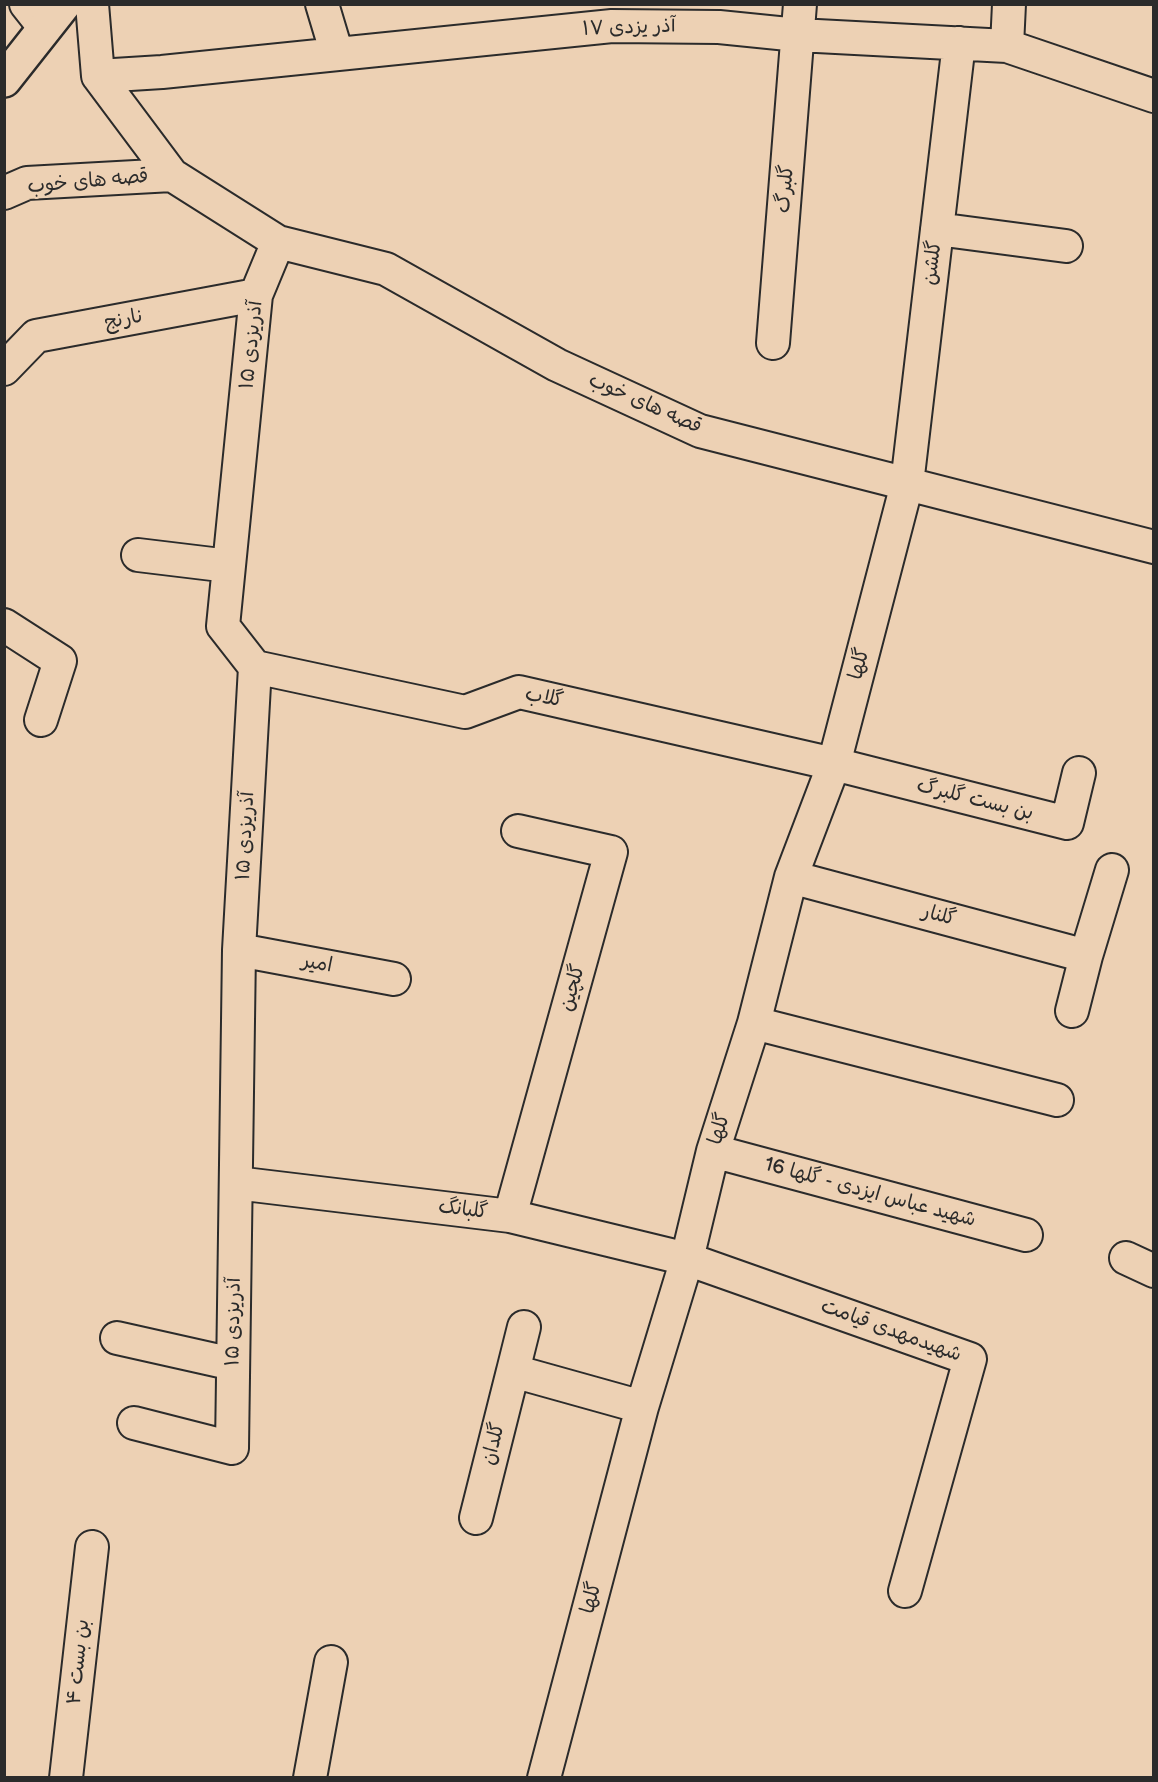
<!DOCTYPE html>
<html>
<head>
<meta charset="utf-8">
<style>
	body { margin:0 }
	#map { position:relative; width:1158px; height:1782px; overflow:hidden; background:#edd1b4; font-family:"Balsamiq Sans",sans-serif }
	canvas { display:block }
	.frame { position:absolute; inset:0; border:6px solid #2b2b2b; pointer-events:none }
</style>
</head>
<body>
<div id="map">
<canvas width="1158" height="1782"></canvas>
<div class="frame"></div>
</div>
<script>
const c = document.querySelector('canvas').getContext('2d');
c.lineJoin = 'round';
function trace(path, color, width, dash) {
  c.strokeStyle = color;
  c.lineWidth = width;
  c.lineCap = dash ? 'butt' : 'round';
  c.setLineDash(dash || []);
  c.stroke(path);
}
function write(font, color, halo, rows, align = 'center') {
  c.font = font + ' "Balsamiq Sans","Playpen Sans Arabic",sans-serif';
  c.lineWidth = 4.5;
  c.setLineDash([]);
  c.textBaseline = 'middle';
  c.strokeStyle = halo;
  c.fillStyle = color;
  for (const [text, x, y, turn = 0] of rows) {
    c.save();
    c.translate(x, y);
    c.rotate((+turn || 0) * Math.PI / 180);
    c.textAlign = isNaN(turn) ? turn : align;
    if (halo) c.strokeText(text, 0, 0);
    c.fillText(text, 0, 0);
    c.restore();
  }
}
const street = new Path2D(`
	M26,4L45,28
	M92,4L98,76L172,175L278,242L386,269L557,365L700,431L1154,547
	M322,4L337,54
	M1007,46L1009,4
	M98,76L162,72L612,26L719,27L798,35L1007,46L1154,96
	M4,193L27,183L172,175
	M937,229L1066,246
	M773,343L800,4
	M4,369L36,336L256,295
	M138,555L229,566
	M4,625L60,661L41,720
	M255,667L465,712L519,692L834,764L1067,823L1079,773
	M791,877L1086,956
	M239,950L394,979
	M1072,1011L1086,956L1112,870
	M754,1023L1057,1100
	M713,1151L1026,1235
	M236,1183L510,1216L687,1259L970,1359L905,1591
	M510,1216L611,852L518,831
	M1126,1258L1154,1271
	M117,1338L233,1364
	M513,1371L524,1327
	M134,1423L232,1448L239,950L255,667L223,626L256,295L278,242
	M476,1518L513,1371L642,1407
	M66,1778L92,1547
	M310,1778L331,1662
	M544,1778L642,1407L687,1259L713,1151L754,1023L791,877L834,764L907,484L959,43`);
const secondary = new Path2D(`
	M4,80L64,4`);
trace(street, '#2b2b2b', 36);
trace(secondary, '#2b2b2b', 38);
trace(street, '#edd1b4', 32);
trace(secondary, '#edd1b4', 33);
write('20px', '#2b2b2b', '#edd1b4', [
	["آذر یزدی ۱۷",629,28,-2],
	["قصه های خوب",88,182,-5],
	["گلبرگ",786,189,-85],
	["گلشن",933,263,-83],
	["نارنج",124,320,-11],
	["۱۵ آذریزدی",252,345,-84],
	["قصه های خوب",645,404,24],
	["گلها",860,664,-75],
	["گلاب",544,698,11],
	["بن بست گلبرگ",975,800,14],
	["۱۵ آذریزدی",246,836,-87],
	["گلنار",939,916,15],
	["امیر",317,964,10],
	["گلچین",573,988,-74],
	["گلها",720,1129,-73],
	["شهید عباس ایزدی - گلها 16",870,1193,15],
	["گلبانگ",463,1210,7],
	["۱۵ آذریزدی",234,1322,-89],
	["شهیدمهدی قیامت",891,1331,20],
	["گلدان",494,1444,-76],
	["گلها",592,1598,-75],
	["بن بست ۴",79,1662,-84]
]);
</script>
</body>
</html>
